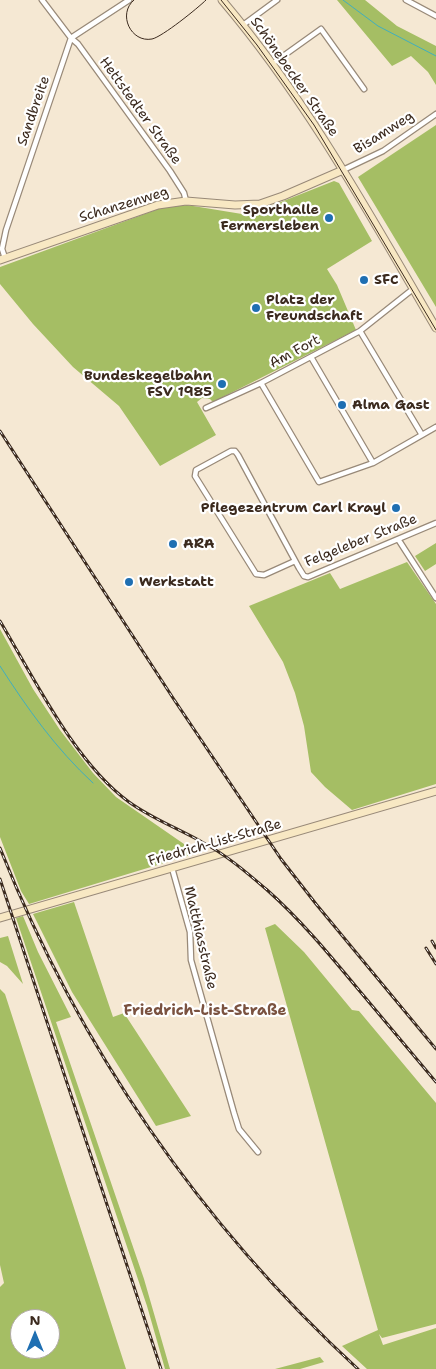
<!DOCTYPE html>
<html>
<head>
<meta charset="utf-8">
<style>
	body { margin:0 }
	#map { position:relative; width:436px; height:1369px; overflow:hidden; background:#f5e8d3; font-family:"Shantell Sans",sans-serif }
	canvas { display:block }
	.north { position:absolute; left:10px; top:1309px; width:50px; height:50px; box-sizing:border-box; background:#fff; border:1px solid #b1aaa5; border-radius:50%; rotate:0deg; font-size:14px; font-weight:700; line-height:20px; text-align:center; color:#3b2a1e }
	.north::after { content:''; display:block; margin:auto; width:18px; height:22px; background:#1f6fb2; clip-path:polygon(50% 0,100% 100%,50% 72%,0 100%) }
</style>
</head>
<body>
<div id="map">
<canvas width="436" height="1369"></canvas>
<div class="north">N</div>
</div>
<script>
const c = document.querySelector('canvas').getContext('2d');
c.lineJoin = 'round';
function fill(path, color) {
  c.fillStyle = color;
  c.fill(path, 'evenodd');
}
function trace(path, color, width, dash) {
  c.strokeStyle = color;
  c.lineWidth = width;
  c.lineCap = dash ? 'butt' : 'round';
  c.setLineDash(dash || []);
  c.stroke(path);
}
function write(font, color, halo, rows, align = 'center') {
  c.font = font + ' "Shantell Sans",sans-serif';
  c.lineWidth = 4.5;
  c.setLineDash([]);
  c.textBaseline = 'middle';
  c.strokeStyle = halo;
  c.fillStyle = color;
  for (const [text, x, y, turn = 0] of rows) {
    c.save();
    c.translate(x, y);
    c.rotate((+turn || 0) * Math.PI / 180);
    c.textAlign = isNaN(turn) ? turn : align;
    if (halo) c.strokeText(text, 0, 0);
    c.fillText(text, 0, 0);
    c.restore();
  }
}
fill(new Path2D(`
	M337,0H365L397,26L436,46V85L428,72L411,56L392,66Z
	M436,125V307L358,177Z
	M334,181L339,183L372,241L327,269L337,285L356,330L213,402L210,399L202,398L197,402L216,435L160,466L119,406L73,367L33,324L0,284V267L161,208L187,205L248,215Z
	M436,543V564L425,571L415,556Z
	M407,562L436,604V784L352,810L325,787L311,772L304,726L295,693L283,662L249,606L330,573L340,589Z
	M0,629L33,689L60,730L93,773L116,797L197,853L29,904L21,891L0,837Z
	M74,902L113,1017L124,1013L191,1116L156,1126L72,992L33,914Z
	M23,916L38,952L71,1017L56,1022L144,1279L170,1369H165L147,1306L16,918Z
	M275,924L304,952L352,1010L359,1011L436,1103V1324L382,1338L379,1334L383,1345L436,1328V1369H367L342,1346L378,1330L265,928Z
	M8,936L23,984L7,966L0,962V938Z
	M0,989L5,994L126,1369H0V1287L4,1283L0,1265ZM20,1319H50V1349H20Z
	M320,1357L324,1362L300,1369H275Z`), '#a5be64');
trace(new Path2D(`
	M343,0L378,26L436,56
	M0,666C27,708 56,749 93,783`), '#40aebe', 1);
const street = new Path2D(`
	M42,0L71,38L78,44L170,171L184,193L186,201
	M406,0L436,16
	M243,25L277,0
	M272,64L321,29L364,89
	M343,170L383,151L436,114
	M5,258L2,249L6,230L71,38L129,0
	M360,331L422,435
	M311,357L373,463
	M261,383L319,482L373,463L436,427
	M206,408L261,383L360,331L413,289
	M398,539L436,598
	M295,561L264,575L256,574L195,476L196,470L231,451H235L238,455L299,568L304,576L308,577L436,523
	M172,868L190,932L191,960L234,1113L239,1129L258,1152`);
const secondary = new Path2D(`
	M222,0C307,100 370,215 436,328
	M0,260L158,205L186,201L235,205L260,204L283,196L343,170
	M0,918L436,791`);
trace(street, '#988978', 7);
trace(secondary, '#988978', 9);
trace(street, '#fff', 4.5);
trace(secondary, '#f8e8c3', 7);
trace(new Path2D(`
	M134,0C117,14 131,43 152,39C162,37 198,8 206,0
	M221,0L257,45L314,125L436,330`), '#3b2a1e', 1);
const rail = new Path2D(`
	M0,431L173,698L281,859L316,904L436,1049
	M0,621C34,678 75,763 129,802C151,818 177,828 202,842C225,854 246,872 266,889C300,919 329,954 358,989C384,1020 410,1051 436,1082
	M0,848C79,1047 200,1224 358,1369
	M0,879L161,1369
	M432,941L436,948
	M426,948L436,964`);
trace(rail, '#3b2a1e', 3);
trace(rail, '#fff', 1, [4]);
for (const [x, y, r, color] of [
	[329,218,5,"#1f6fb2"],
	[364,280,5,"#1f6fb2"],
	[256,308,5,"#1f6fb2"],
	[222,384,5,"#1f6fb2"],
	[342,405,5,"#1f6fb2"],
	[396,508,5,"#1f6fb2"],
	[173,544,5,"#1f6fb2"],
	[129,582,5,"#1f6fb2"]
]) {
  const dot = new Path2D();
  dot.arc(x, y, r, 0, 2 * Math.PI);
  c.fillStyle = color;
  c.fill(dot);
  trace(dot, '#fff', 2);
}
write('14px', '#3b2a1e', '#fff', [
	["Schönebecker Straße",294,77,55],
	["Sandbreite",34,111,-71],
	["Hettstedter Straße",140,111,54],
	["Bisamweg",384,133,-32],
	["Schanzenweg",124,205,-17],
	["Am Fort",295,352,-28],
	["Felgeleber Straße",361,541,-22],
	["Friedrich-List-Straße",215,843,-16],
	["Matthiasstraße",200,938,77]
]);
write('bold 14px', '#3b2a1e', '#fff', [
	["Sporthalle",319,210,"right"],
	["Fermersleben",319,226,"right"],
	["SFC",374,280],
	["Platz der",266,300],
	["Freundschaft",266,316],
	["Bundeskegelbahn",212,376,"right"],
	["FSV 1985",212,392,"right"],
	["Alma Gast",352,405],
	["Pflegezentrum Carl Krayl",386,508,"right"],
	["ARA",183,544],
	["Werkstatt",139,582]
], 'left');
write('bold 15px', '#7a5240', '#fff', [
	["Friedrich-List-Straße",205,1011]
]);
</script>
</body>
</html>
